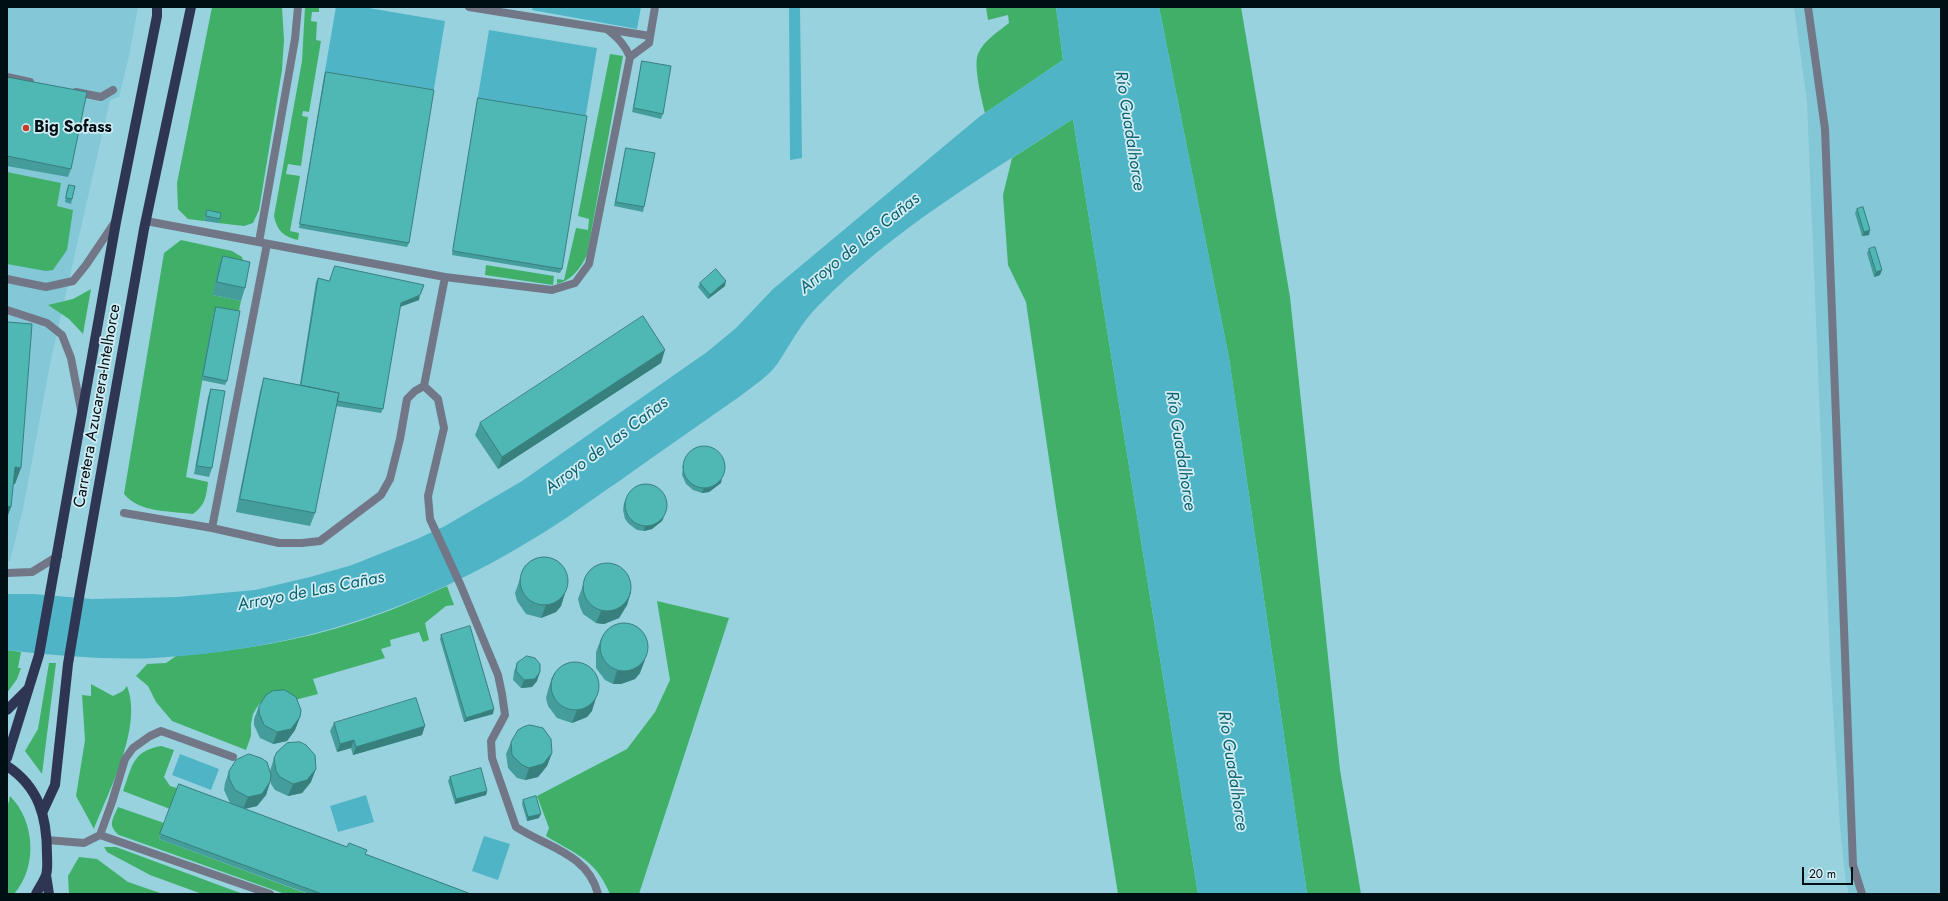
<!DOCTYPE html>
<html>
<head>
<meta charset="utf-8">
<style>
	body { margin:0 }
	#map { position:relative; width:1948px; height:901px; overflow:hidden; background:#98d2de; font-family:Jost,sans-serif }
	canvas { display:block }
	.frame { position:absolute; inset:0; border:8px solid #000f14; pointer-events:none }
	.scale { position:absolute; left:1802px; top:867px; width:51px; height:18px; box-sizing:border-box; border:2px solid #000f14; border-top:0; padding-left:5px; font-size:12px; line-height:14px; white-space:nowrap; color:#000f14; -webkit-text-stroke:3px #d1edf3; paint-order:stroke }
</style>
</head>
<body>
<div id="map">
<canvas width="1948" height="901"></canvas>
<div class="frame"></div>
<div class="scale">20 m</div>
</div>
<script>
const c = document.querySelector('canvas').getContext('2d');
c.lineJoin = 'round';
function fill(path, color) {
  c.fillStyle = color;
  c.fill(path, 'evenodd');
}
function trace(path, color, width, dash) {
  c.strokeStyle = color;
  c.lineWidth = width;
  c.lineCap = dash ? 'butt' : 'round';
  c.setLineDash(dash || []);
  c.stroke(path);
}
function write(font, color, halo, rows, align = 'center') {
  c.font = font + ' Jost,sans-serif';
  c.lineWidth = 3.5;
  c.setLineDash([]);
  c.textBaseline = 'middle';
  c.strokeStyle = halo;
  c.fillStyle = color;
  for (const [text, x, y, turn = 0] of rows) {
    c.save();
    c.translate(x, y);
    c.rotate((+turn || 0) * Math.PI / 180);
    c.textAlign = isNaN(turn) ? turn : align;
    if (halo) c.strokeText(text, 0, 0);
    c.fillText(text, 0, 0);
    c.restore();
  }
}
fill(new Path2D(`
	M7,7H138L129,56L119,97L110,100L51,359L23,509L10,561H7Z
	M1794,7H1941V894H1849L1846,883L1840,827L1830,660L1807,102Z`), '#84c7d6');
fill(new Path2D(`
	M212,7H282L284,40L282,70L259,210L253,223L244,226L218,223L219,217L205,215L204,221L188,219L178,209L177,183Z
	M305,7H319V12H312L311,21L317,22L316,40L321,41L309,112L303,111L302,116L308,117L301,166L288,164L286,174L300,176L290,231L299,233L298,240C284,237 277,231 274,216L302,61Z
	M986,7H1056L1063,60L985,113C982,101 973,65 978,54C984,40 998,32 1009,23L1008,15L988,20Z
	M1159,7H1241L1290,297L1340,770L1361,894H1307L1229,358Z
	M610,54L623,56L587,255C580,269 572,280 557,284V279L564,280L576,228L588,230L589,219L578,216Z
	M1073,119L1198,894H1118L1056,507L1026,302L1008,265L1003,195L1012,158Z
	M7,172L61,183L57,206L73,210L67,250L53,270L46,271L7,264Z
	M181,240L232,251L242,257L246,274L213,295L241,301L238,315L214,311L186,477L208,482C206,498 205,505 193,514C170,511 140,513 124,494L164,253Z
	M486,265L554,276L553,285L485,275Z
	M91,289L83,334L69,319L48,305L73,299Z
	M447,586L454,605L446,606L425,623L429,640L423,642L419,632L390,640L391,646L381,649L385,658L313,679L318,694L295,700L267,699L259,704L253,714L251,724V736L246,750L172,721L156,702L148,686L136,676L147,664L166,663L176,656C237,651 299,641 357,622C388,612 418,599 447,586Z
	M657,601L729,618L639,894H610C595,859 577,855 546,836L549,828L537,796L627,749L655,712L670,680Z
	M7,650L21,652L18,668H21L17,679L7,693Z
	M49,663H56L42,774L25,751L38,729Z
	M91,684L113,696L123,691L127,686C143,727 109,790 94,829L76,796L85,740L82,695L91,696Z
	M161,746L174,750L164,777L170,786L177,788L170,809L123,791C132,767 132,751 161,746Z
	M10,796C35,821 38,867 14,894H7V809Z
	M118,807L164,823L159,839L308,894H285L119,835C107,825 113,819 118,807Z
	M104,847H116L243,894H202L150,875L107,852Z
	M79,857L97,859L128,882L163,894H69L68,876Z`), '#40b069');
fill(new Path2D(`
	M336,7H363L445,21L433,95L324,76Z
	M533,7H641L637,29L532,10Z
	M789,7H800L802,158L790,160Z
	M1056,7H1159L1229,358L1307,894H1198L1073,119C984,176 892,230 818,306C801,323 791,343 778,363C768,377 753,386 739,397C699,425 658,453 618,482C591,500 565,520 538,536C418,610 296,650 155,658C107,660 56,656 7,650V594H33L92,599L178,597L255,590L310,577L352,565L417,539L445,526L522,481L707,352L736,328L773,289L979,117L1063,60Z
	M489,30L597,48L585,120L477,102Z
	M180,754L219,769L211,790L172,775Z
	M366,795L374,822L338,832L330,806Z
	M484,836L510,844L498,880L472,871Z`), '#50b4c7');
trace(new Path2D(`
	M469,7L650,36
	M1808,7L1825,129L1853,865L1862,894
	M608,30C618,38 625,45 630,57
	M7,77L30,82
	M76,92L101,97L113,90
	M146,221L445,277L552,290L575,283L589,264L630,57L649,43L655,7
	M259,242L295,39L298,7
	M445,277L424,386L438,399L444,428L428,496L430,519L461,586L498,675L502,694L505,715L491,741L492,758L516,827C547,847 588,854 598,894
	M124,513L212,528L279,543H302L320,541L381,495L390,479L400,439L407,399L415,391L424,386
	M212,528L267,244
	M100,835L112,802L125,759L133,748L150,736L161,731L233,757
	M47,840L84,843L100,835L270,894`), '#727788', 8);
trace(new Path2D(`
	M7,279L46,287L73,281L86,265L115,222
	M7,310L47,323L62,335L71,358L81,410
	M7,573L32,572L58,556`), '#727788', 8);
trace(new Path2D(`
	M7,710L28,689
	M7,758L39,655L116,222L157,16V7
	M7,766C39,787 47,817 47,854C47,860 48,869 46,875C44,881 39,888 36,894
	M43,811L55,785L68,664L80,592L144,229L191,7
	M46,875L49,894`), '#2f3653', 10);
fill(new Path2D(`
	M642,61L663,114L661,119L632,112L641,65Z
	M326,72L409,243L407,247L299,228L324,76Z
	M7,77L71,169L68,177L7,166Z
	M478,98L562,269L560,273L452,255L477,102Z
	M626,148L644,207L643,212L614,206L625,152Z
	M69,185L72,199L71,204L65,202L67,189Z
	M1857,209L1869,235L1862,236L1855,213Z
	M207,210L220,219L218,223L204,221L205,214Z
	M1869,249L1880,275L1874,277L1867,253Z
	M223,256L245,288L241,301L213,295L218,268Z
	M318,278L329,281L419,300L400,307L383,409L381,413L336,406L315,513L310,526L236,512L260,391L264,378L300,385V384L316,282Z
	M700,283L725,286L708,299L698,287Z
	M216,307L227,381L225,385L201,380L214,311Z
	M661,363L498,469L475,435L480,423Z
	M211,389L212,468L209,477L194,474L208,397Z
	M685,458L721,483L709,492L702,493L693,490L686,484L682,475L684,462Z
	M626,499L662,521L652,529L644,531L637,530L629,524L625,519L623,510L624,503Z
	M525,565L565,593L561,606L556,612L541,618L526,614L517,601L515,593Z
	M588,572L631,592L627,605L619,618L604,624L596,623L583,614L580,607L578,599Z
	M441,635L493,714L464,722L440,639Z
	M601,639L640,673L635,679L621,684H613L605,680L596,668V652Z
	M517,663L537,681L532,687L521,688L513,680L514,672Z
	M552,677L592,711L587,717L572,723L557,718L548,706L546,698L548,690Z
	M259,706L300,717L295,730L287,741L273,744L260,738L254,725V719Z
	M334,723L422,735L353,755L351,748L337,752L330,731Z
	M511,742L552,753L547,766L538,777L525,780L517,778L508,768L506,754Z
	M274,758L311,782L302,793L288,796L275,790L271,784V780L266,795L257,806L245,809L365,854L471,894H309L159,839L179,784L234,805L230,803L224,790L225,783L229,771H270Z
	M450,777L487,791L486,795L455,804L448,781Z
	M523,800L539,818L527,821L522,804Z`), '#449d9b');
fill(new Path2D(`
	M1870,230L1869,235L1862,236L1864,232Z
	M1882,270L1880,275L1874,277L1876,272Z
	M726,281L725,286L708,299L710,295Z
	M420,295L419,300L399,307L401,303Z
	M665,350L661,363L498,469L502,457Z
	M15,467L21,468L15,484H9Z
	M722,479L721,483L709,492L702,493L704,488Z
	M7,506L11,507L7,518Z
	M664,517L662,521L652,529L644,531L645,526Z
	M631,592L627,605L619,618L604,624L596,623L601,611Z
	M565,593L561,606L556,612L541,618L546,605Z
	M645,660L640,673L635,679L621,684H613L617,671Z
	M540,672L537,681L532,687L521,688L524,680Z
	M596,698L592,711L587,717L572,723L577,710Z
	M494,709L493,714L464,722L466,718Z
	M300,717L295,730L287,741L273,744L277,732Z
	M425,726L422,735L353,755L356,747Z
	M354,740L351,748L337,752L340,744Z
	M552,753L547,766L538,777L525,780L529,768Z
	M316,769L311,782L302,793L288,796L293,784Z
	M270,782L266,795L257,806L243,809L248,797Z
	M487,791L486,795L455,804L456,799Z
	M541,814L539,818L527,821L528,817Z`), '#37807e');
const building = new Path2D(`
	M642,61L671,66L663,114L634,108Z
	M326,72L434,90L409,243L300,224Z
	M7,77L87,92L71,169L7,156Z
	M478,98L587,116L562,269L453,251Z
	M626,148L655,153L644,207L616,202Z
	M69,185L75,186L72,199L66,198Z
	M1863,207L1870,230L1864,232L1857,209Z
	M207,210L221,213L220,219L206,216Z
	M1875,247L1882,270L1876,272L1869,249Z
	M223,256L250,262L245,288L217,282Z
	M335,266L424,285L420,295L401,303L383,409L337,401L339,393L300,385L301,384L318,278L329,281Z
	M716,269L726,281L710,295L700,283Z
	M216,307L240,311L227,381L203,376Z
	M643,316L665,350L502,457L480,423Z
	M7,322L32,324L21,468L15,467L11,507L7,506Z
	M264,378L339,393L315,513L240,499Z
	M211,389L225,391L212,468L197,466Z
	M683 467a21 21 0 1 1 42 0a21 21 0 1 1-42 0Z
	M625 505a21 21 0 1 1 42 0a21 21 0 1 1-42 0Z
	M520 581a24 24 0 1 1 48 0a24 24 0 1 1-48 0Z
	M583 587a24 24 0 1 1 48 0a24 24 0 1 1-48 0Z
	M600 647a24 24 0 1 1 48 0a24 24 0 1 1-48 0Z
	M470,626L494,709L466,718L441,635Z
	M527,656L535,658L540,664V672L535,679L524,680L516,671L517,663Z
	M551 686a24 24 0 1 1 48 0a24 24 0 1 1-48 0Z
	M285,690L296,697L301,710L300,717L291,729L277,732L264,725L259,713V706L266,695L272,691Z
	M416,698L425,726L356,747L354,740L340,744L334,723Z
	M530,725L543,728L551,739L552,753L543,764L529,768L522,765L512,755L511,742L518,730L523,727Z
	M300,742L306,745L315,755L316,769L307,780L293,784L280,777L276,771L274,758L277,752L287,743Z
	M249,754L261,758L267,762L271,775L270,782L262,794L248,797L235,790L229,778V771L236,760Z
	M481,768L487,791L456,799L450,777Z
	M179,784L347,847L349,843L367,850L365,854L471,894H322L160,834Z
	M536,796L541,814L528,817L523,800Z`);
fill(building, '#4fb7b4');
trace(building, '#37807e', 1);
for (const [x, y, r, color] of [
	[26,128,4,"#c63b23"]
]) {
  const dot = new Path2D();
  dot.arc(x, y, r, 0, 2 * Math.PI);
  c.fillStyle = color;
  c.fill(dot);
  trace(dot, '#d1edf3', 1.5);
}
write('bold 16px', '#000f14', '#d1edf3', [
	["Big Sofass",34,128]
], 'left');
write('16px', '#000f14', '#d1edf3', [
	["Carretera Azucarera-Intelhorce",98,406,-80]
]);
write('italic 17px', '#0c616f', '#d1edf3', [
	["Río Guadalhorce",1129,131,81],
	["Arroyo de Las Cañas",860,244,-39],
	["Arroyo de Las Cañas",607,446,-37],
	["Río Guadalhorce",1180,451,81],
	["Arroyo de Las Cañas",311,592,-11],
	["Río Guadalhorce",1232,771,81]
]);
</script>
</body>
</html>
